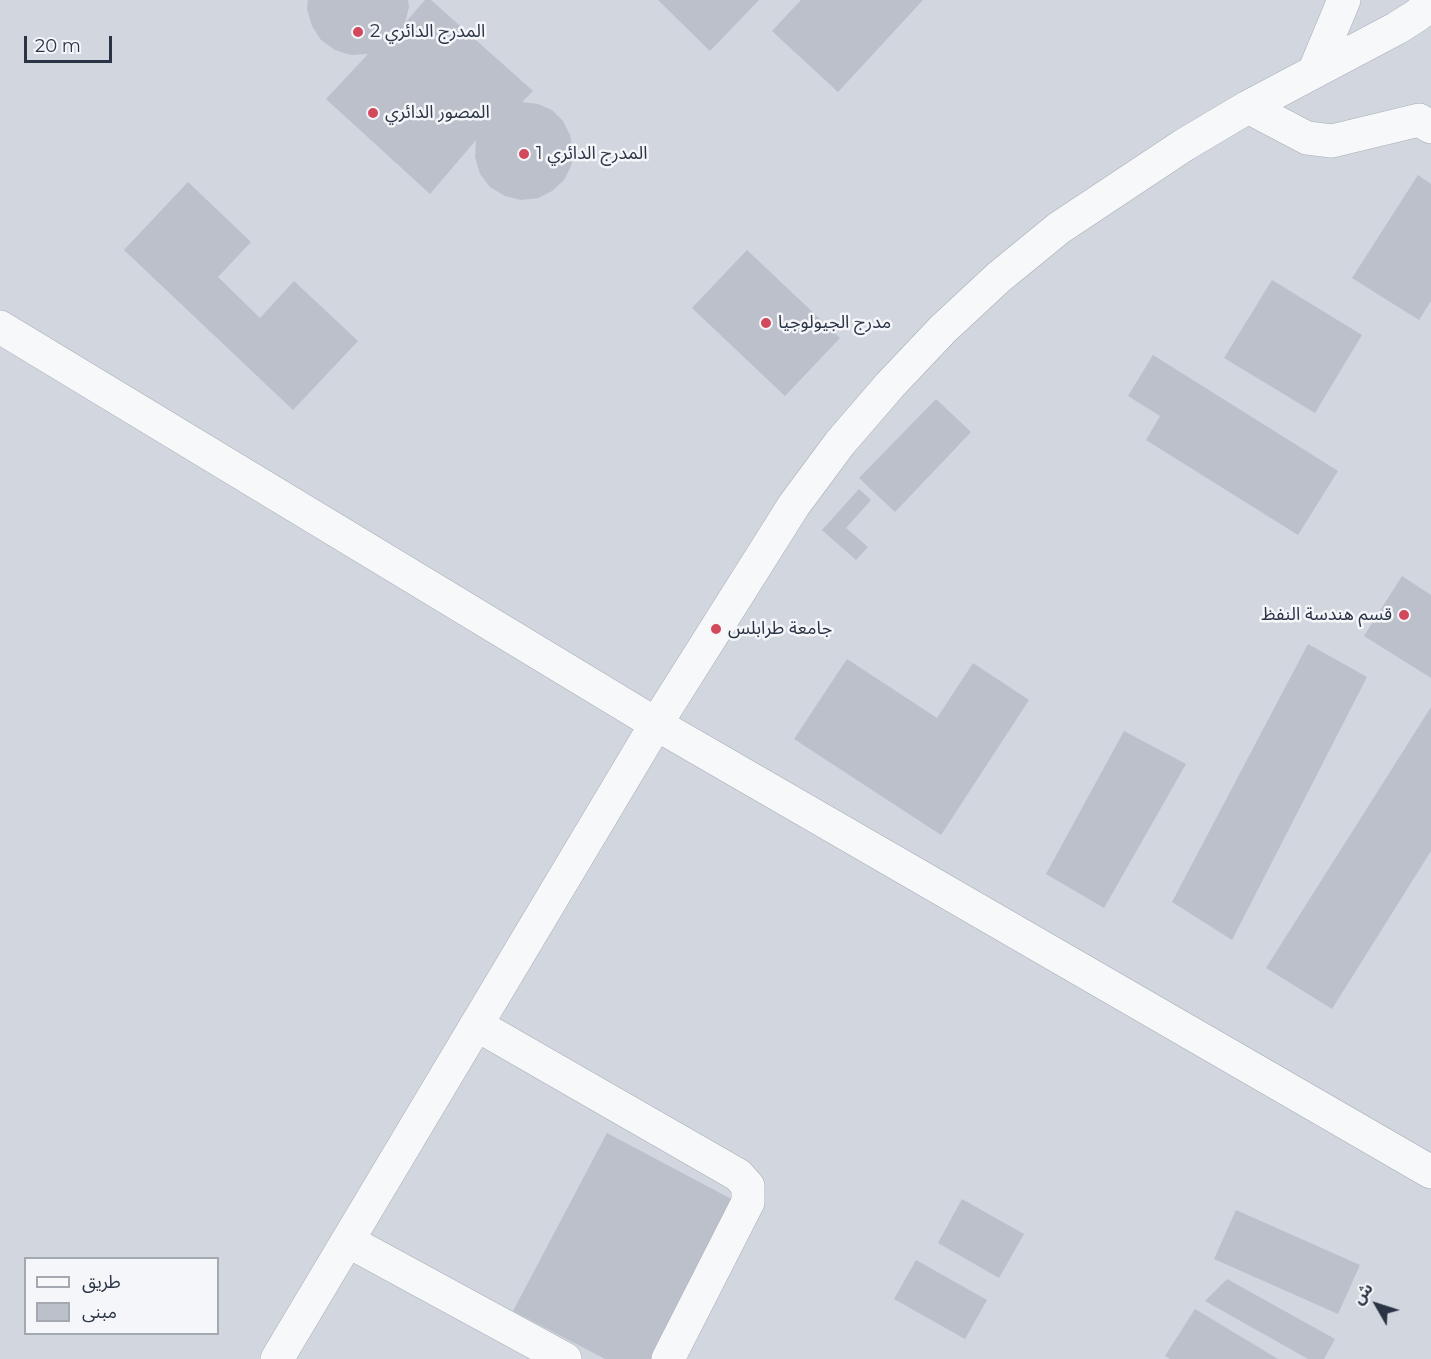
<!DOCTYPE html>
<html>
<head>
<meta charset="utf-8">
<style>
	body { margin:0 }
	#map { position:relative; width:1431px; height:1359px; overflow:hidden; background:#e4e7ec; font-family:Montserrat,"Noto Sans Arabic",sans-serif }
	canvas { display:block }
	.legend { position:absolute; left:24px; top:1257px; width:195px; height:78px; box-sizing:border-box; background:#f4f6f9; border:2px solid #a4a8b1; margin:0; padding:8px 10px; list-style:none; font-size:18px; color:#2b3445 }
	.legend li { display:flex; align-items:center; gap:12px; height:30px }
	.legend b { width:30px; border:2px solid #a4a8b1 }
	.north { position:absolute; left:1347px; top:1275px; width:60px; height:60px; -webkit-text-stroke:4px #f4f6f9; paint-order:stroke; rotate:309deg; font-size:16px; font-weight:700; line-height:24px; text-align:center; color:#2b3445 }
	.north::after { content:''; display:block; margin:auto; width:21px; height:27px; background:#2b3445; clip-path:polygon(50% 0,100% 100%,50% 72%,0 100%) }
	.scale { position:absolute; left:24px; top:36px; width:88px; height:27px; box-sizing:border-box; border:3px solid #2b3445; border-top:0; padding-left:8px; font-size:18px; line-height:21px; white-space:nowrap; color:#2b3445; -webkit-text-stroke:4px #f4f6f9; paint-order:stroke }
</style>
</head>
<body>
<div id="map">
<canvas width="1431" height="1359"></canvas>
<ul class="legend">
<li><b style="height:8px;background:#f7f8fa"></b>طريق</li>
<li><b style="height:16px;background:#bbc0ca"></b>مبنى</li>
</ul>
<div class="north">ش</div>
<div class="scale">20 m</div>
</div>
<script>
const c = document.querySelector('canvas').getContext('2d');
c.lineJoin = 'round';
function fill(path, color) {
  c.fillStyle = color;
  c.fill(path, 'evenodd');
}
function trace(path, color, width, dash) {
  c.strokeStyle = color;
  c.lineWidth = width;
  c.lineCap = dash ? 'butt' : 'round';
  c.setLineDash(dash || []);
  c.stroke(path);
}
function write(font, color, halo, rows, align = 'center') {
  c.font = font + ' Montserrat,"Noto Sans Arabic",sans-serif';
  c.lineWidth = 5;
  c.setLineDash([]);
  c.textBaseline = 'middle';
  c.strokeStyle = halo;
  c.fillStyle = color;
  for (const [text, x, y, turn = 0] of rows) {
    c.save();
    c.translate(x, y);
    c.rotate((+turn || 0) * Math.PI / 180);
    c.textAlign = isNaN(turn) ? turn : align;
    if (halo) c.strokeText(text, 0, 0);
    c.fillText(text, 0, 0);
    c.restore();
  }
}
fill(new Path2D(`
	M0,0H1431V1359H0ZM26,1258H218V1334H26Z`), '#d2d6de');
fill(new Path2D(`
	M308,0H408L409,7L405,23L425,0H431L533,91L522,102L538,104L552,110L563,121L570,135L573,150L571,166L564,180L552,191L538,198L521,200L505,196L490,187L480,174L475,157L476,140L430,194L326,99L368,54L351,55L335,50L321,40L312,26L307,9Z
	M658,0H759L710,51Z
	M801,0H923L838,92L772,31Z
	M1418,175L1431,184V301L1419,320L1352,278Z
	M188,182L251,242L218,277L260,318L294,281L358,341L293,410L124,250Z
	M747,250L840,338L785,396L692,308Z
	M1272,280L1362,335L1315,413L1224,358Z
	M1153,355L1338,471L1298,535L1146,440L1160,416L1128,396Z
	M936,399L971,432L895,512L859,478Z
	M859,489L871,500L846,528L868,547L856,560L822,530Z
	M1402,576L1431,595V678L1364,636Z
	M1308,644L1367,677L1232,940L1172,902Z
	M847,659L937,718L973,663L1029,700L941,835L794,739Z
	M1431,707V851L1332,1009L1266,968Z
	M1124,731L1186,764L1104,908L1046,874Z
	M607,1133L737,1202L654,1359H605L513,1311Z
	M962,1199L1024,1234L999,1278L938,1243Z
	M1236,1210L1360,1265L1338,1314L1214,1259Z
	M916,1260L987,1300L965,1339L894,1299Z
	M1227,1279L1335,1339L1324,1359H1308L1205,1301Z
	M1195,1309L1278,1359H1170L1165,1356Z`), '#bbc0ca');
const minor = new Path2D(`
	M1314,72L1344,0
	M1248,107L1307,138L1332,141L1419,120L1431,127
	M0,327L656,724L1431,1172
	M477,1025L738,1175L748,1186V1202L668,1359
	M348,1241L565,1359
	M277,1359L656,724L794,505L840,443L890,385L943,329L999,277L1059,228L1184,145L1248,107L1397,28L1416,16L1431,4`);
trace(minor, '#a9aeb7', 34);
trace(minor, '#f7f8fa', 33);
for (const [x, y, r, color] of [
	[358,32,6,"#d1495b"],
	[373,113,6,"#d1495b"],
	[524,154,6,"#d1495b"],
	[766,323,6,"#d1495b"],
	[1404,615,6,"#d1495b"],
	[716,629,6,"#d1495b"]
]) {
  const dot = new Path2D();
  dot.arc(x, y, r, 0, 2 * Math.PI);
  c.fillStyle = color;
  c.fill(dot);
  trace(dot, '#f4f6f9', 2);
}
write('18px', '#2b3445', '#f4f6f9', [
	["المدرج الدائري 2",370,32],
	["المصور الدائري",385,113],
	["المدرج الدائري 1",536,154],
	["مدرج الجيولوجيا",778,323],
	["قسم هندسة النفظ",1392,615,"right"],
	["جامعة طرابلس",728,629]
], 'left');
</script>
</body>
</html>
